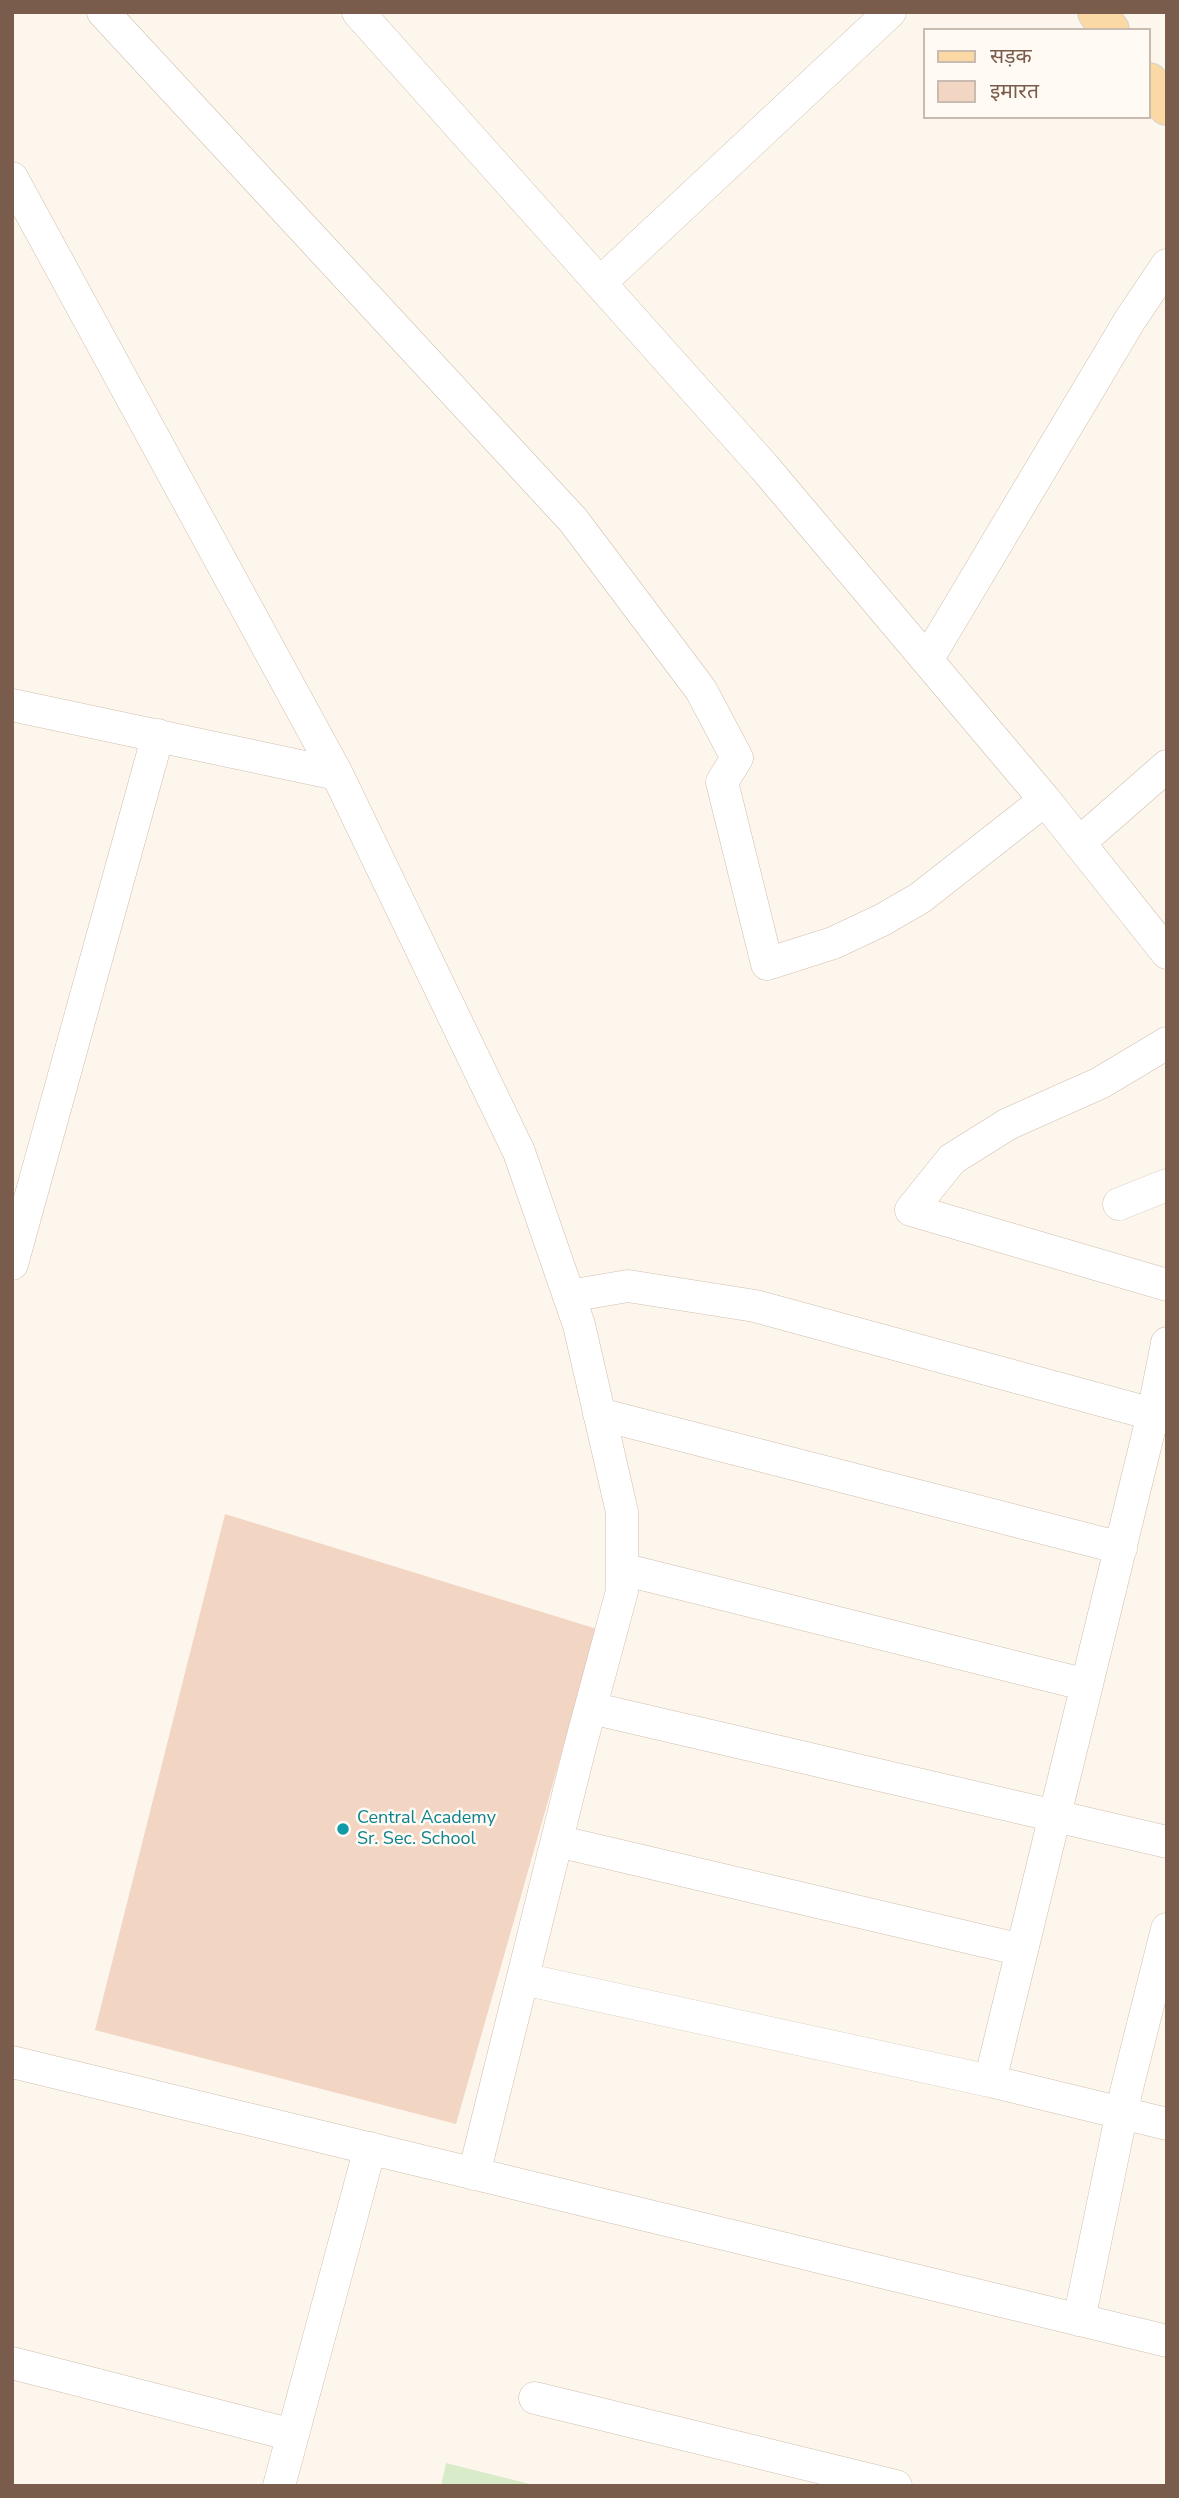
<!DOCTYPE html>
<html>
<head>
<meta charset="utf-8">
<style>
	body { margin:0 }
	#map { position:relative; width:1179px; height:2498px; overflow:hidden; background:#fdf6ec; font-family:"Nunito Sans","Noto Sans Devanagari",sans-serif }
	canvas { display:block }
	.frame { position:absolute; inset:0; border:14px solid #7a5c4d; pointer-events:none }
	.legend { position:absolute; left:923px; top:28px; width:228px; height:91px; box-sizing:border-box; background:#fffaf3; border:2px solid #cabbb1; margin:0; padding:9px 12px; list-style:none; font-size:21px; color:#7a5c4d }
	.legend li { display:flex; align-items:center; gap:14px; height:35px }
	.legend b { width:35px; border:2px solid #cabbb1 }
</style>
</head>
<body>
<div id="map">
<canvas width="1179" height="2498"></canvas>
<div class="frame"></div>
<ul class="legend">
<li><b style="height:9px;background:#fbd9a5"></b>सड़क</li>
<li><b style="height:19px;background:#f3d5c3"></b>इमारत</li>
</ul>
</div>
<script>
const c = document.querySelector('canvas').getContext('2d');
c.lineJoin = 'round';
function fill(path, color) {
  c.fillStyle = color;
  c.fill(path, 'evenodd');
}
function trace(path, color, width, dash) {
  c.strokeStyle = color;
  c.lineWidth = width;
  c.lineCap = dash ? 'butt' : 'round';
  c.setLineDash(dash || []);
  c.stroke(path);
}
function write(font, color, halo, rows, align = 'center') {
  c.font = font + ' "Nunito Sans",sans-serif';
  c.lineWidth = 5;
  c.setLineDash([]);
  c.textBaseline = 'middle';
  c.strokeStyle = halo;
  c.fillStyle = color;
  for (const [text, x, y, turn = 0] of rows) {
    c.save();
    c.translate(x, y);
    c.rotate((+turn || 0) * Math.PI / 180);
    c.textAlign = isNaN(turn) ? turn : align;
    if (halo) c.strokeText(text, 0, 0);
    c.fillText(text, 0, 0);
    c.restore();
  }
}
fill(new Path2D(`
	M446,2463L538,2486H441Z`), '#d8ecc9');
fill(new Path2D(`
	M225,1514L597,1629L456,2124L95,2030Z`), '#f3d5c3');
const street = new Path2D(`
	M103,12L573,520L701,690L737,758L722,782L767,964L833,943L882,920L920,898L1045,800
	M358,12L765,468L1045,800L1167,953
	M12,178L337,774L519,1152L579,1325L622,1512V1591L580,1747L474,2174
	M601,282L890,12
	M927,660L1130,320L1167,265
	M12,705L337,774
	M1079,843L1167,766
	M1167,1043L1100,1083L1008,1124L952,1159L911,1210L1167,1285
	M1119,1204L1167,1185
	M12,1264L158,735
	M569,1296L628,1286L755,1306L1167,1418
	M599,1414L1121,1548
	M622,1569L1087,1685
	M591,1708L1167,1842
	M557,1841L1022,1950
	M523,1979L990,2081L1167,2124
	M12,2062L1167,2341
	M990,2081L1153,1414L1167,1343
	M1079,2320L1126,2092L1167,1929
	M12,2363L293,2435
	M535,2398L896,2486
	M279,2486L370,2148`);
const primary = new Path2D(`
	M1097,12L1110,30
	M1149,82L1167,106`);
trace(street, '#d1beb0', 33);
trace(primary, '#dad1cd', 40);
trace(street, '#fff', 32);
trace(primary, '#fbd9a5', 38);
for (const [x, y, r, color] of [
	[343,1829,7,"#0f9aa8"]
]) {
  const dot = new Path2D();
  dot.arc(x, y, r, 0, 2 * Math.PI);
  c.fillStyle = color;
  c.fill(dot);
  trace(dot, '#fffaf3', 2.5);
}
write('18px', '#0d838f', '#fffaf3', [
	["Central Academy",357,1819],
	["Sr. Sec. School",357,1840]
], 'left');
</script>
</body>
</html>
